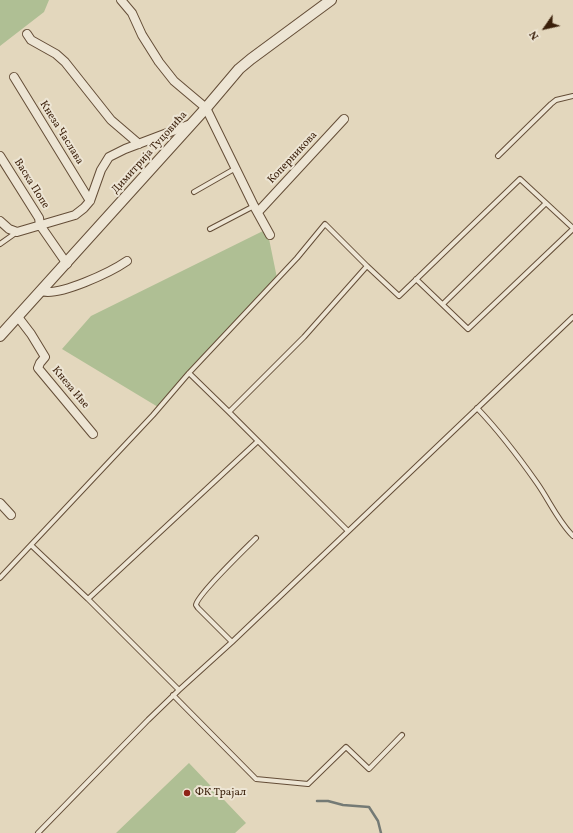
<!DOCTYPE html>
<html>
<head>
<meta charset="utf-8">
<style>
	body { margin:0 }
	#map { position:relative; width:573px; height:833px; overflow:hidden; background:#e3d7bd; font-family:Vollkorn,serif }
	canvas { display:block }
	.north { position:absolute; left:525px; top:8px; width:40px; height:40px; -webkit-text-stroke:3px #ede5d4; paint-order:stroke; rotate:236deg; font-size:11px; font-weight:700; line-height:16px; text-align:center; color:#3a1f0a }
	.north::after { content:''; display:block; margin:auto; width:14px; height:18px; background:#3a1f0a; clip-path:polygon(50% 0,100% 100%,50% 72%,0 100%) }
</style>
</head>
<body>
<div id="map">
<canvas width="573" height="833"></canvas>
<div class="north">N</div>
</div>
<script>
const c = document.querySelector('canvas').getContext('2d');
c.lineJoin = 'round';
function fill(path, color) {
  c.fillStyle = color;
  c.fill(path, 'evenodd');
}
function trace(path, color, width, dash) {
  c.strokeStyle = color;
  c.lineWidth = width;
  c.lineCap = dash ? 'butt' : 'round';
  c.setLineDash(dash || []);
  c.stroke(path);
}
function write(font, color, halo, rows, align = 'center') {
  c.font = font + ' Vollkorn,serif';
  c.lineWidth = 4;
  c.setLineDash([]);
  c.textBaseline = 'middle';
  c.strokeStyle = halo;
  c.fillStyle = color;
  for (const [text, x, y, turn = 0] of rows) {
    c.save();
    c.translate(x, y);
    c.rotate((+turn || 0) * Math.PI / 180);
    c.textAlign = isNaN(turn) ? turn : align;
    if (halo) c.strokeText(text, 0, 0);
    c.fillText(text, 0, 0);
    c.restore();
  }
}
fill(new Path2D(`
	M0,0H49L44,12L0,46Z
	M267,229L277,278L158,407L62,349L91,316Z
	M189,763L246,823L235,833H116Z`), '#afbf94');
trace(new Path2D(`
	M317,801H328L343,805L369,807L378,821L381,833`), '#747a75', 2.5);
const service = new Path2D(`
	M498,156L551,104L556,100L573,96
	M194,192L236,168
	M210,229L254,206
	M0,244L17,232
	M367,266L399,296L520,179L573,228
	M416,279L468,329L573,229
	M443,304L546,203
	M189,373L229,412L348,531
	M477,408C499,431 518,456 537,483C549,500 558,521 573,536
	M31,545L88,599L179,690
	M0,578L153,415L189,373L297,258L325,224L367,266L304,337L229,412
	M88,599L258,441
	M232,642L198,608L196,605C197,595 246,548 256,538
	M173,695L256,779L308,784L346,747L369,769L402,735
	M38,833L148,720L179,690L232,642L573,317`);
const minor = new Path2D(`
	M121,0L132,13L142,35L159,62L174,81L206,108L254,206L270,235
	M27,34L31,40L56,54L65,62L111,120L139,144
	M14,77L90,201
	M0,156L39,218L40,225
	M258,212L344,119
	M0,221L9,229L17,232L75,215L84,208L90,201L101,170L109,157L125,149L191,124
	M40,225L67,264
	M41,291C59,297 111,272 127,261
	M18,317L31,334L45,357L40,363L38,368L93,434
	M0,503L11,515`);
const tertiary = new Path2D(`
	M0,336L206,108L239,69L251,59L331,0`);
trace(service, '#644d37', 6);
trace(minor, '#644d37', 10);
trace(tertiary, '#644d37', 12);
trace(service, '#ede5d4', 4);
trace(minor, '#ede5d4', 8);
trace(tertiary, '#ede5d4', 10);
for (const [x, y, r, color] of [
	[187,793,4,"#8f2418"]
]) {
  const dot = new Path2D();
  dot.arc(x, y, r, 0, 2 * Math.PI);
  c.fillStyle = color;
  c.fill(dot);
  trace(dot, '#ede5d4', 1.5);
}
write('11px', '#3a1f0a', '#ede5d4', [
	["Кнеза Часлава",61,133,58],
	["Димитрија Туцовића",150,153,-48],
	["Коперникова",293,158,-47],
	["Васка Попе",31,184,58],
	["Кнеза Иве",70,388,50]
]);
write('11px', '#3a1f0a', '#ede5d4', [
	["ФК Трајал",195,793]
], 'left');
</script>
</body>
</html>
